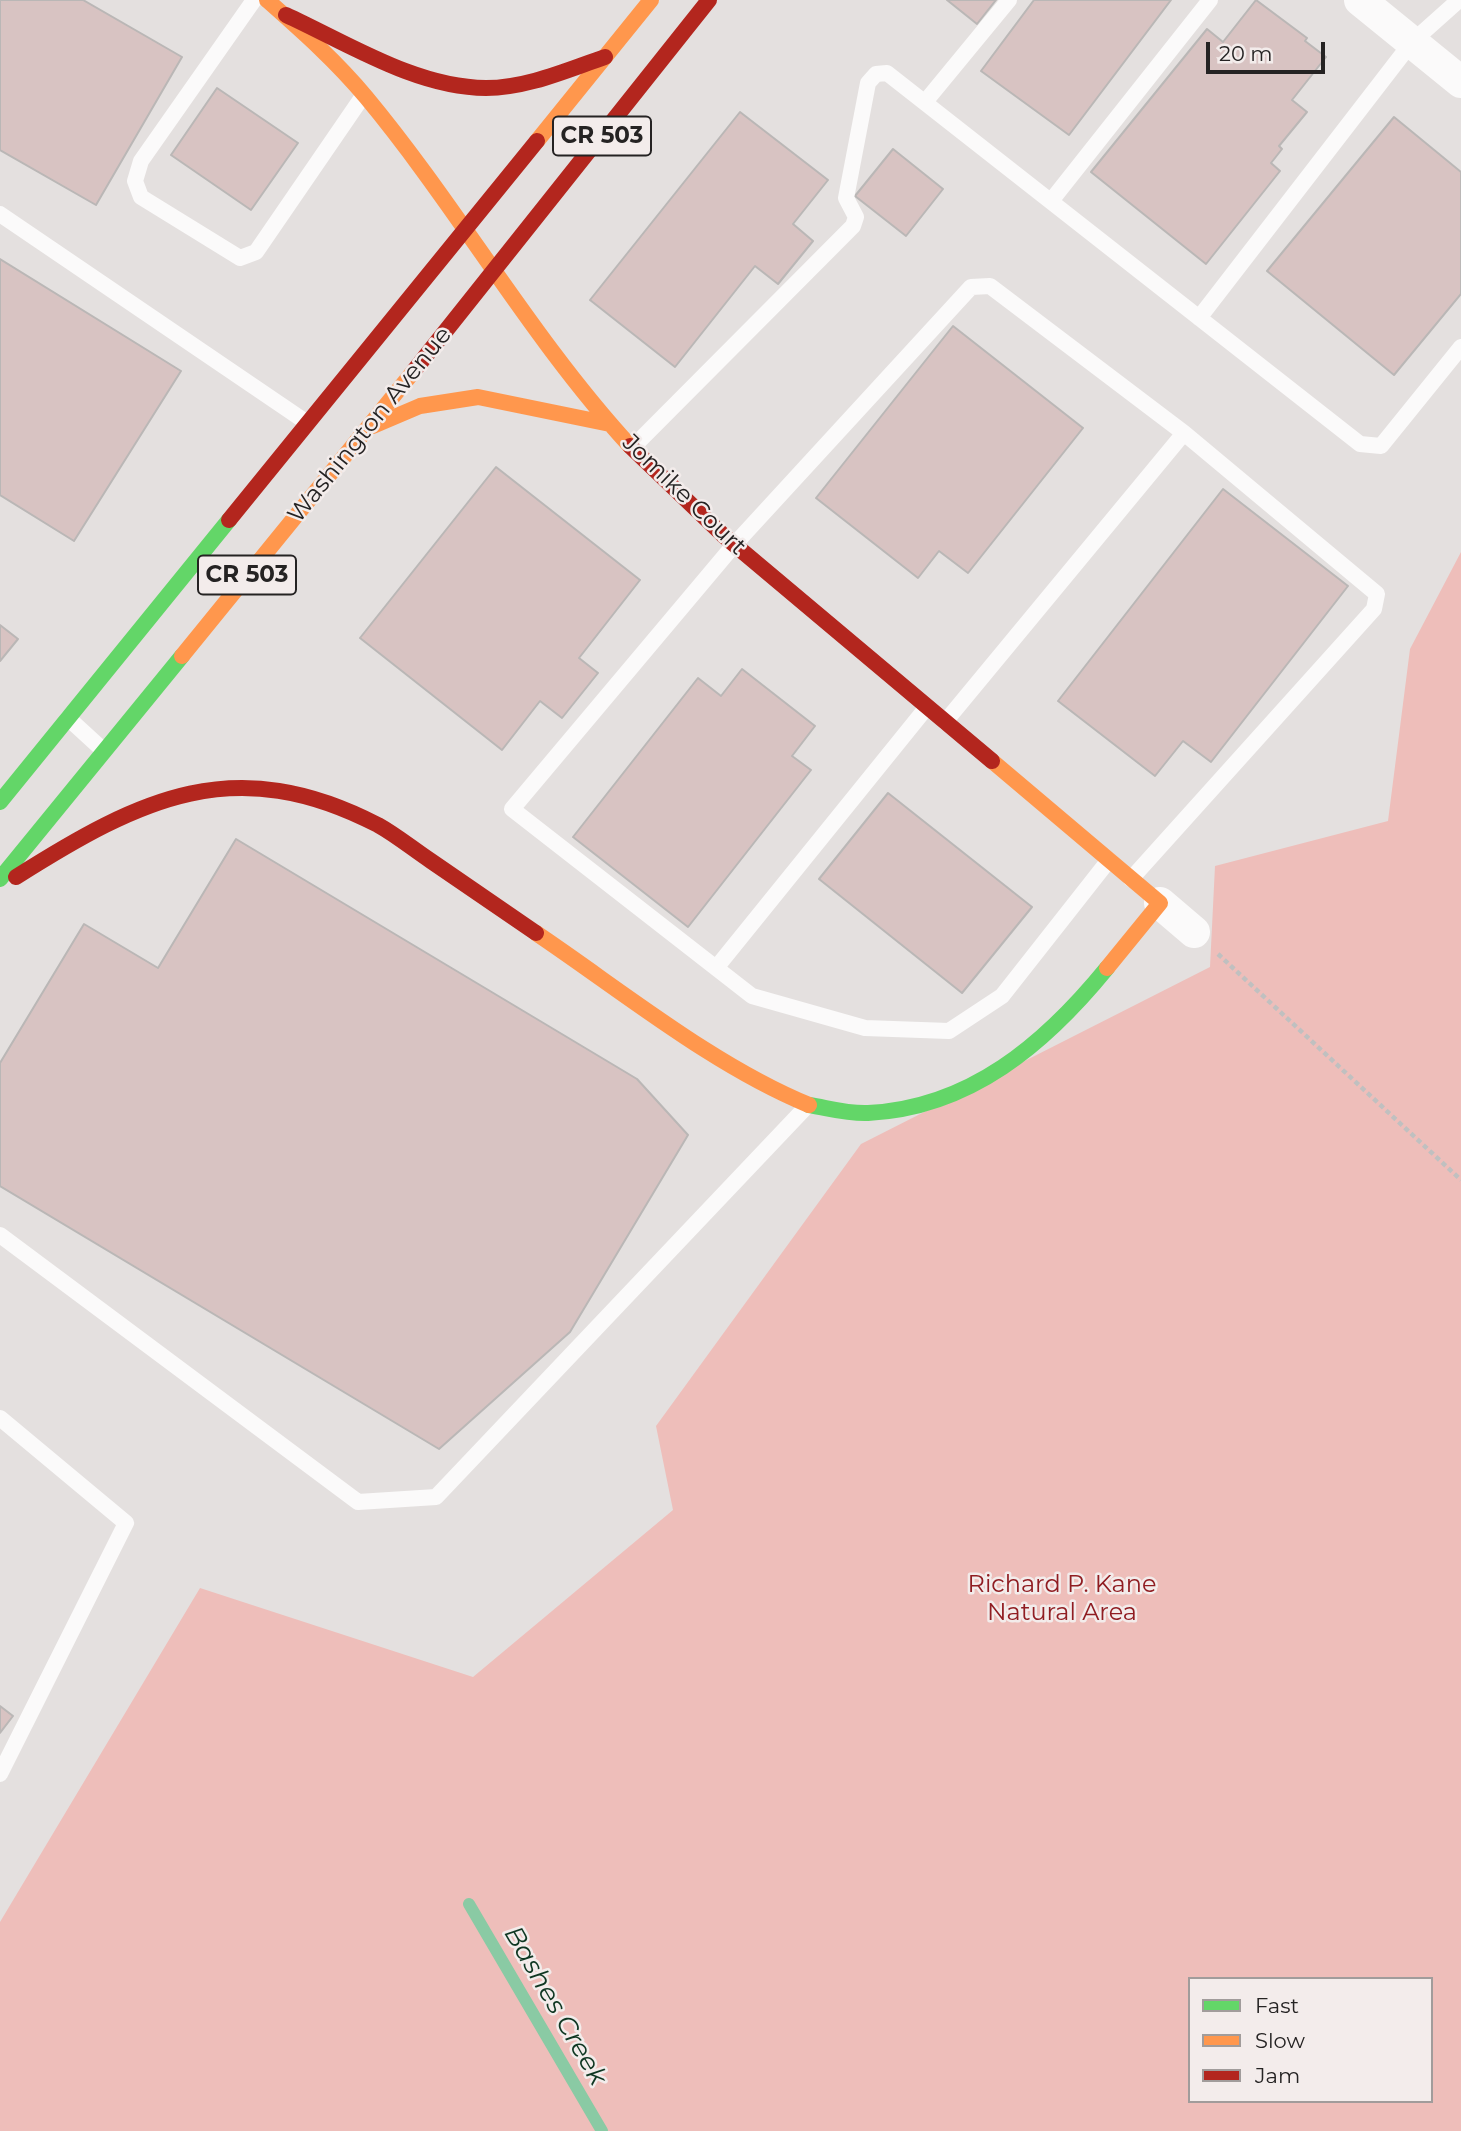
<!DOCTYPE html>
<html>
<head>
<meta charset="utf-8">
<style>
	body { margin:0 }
	#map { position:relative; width:1461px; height:2131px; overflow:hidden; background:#e4e0df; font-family:Montserrat,sans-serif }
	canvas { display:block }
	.legend { position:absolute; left:1188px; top:1977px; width:245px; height:126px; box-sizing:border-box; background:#f3eceb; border:2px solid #a19c9b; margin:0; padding:9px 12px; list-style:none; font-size:21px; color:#252323 }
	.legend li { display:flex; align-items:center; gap:14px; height:35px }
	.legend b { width:35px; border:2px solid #a19c9b }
	.scale { position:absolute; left:1206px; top:42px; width:119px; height:32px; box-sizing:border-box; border:4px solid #252323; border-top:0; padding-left:9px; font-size:21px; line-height:24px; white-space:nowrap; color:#252323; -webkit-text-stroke:5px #f3eceb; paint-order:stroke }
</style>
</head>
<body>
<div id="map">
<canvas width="1461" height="2131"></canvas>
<ul class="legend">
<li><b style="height:9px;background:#63d668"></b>Fast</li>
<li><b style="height:9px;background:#ff974d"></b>Slow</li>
<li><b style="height:9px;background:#b3261e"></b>Jam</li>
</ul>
<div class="scale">20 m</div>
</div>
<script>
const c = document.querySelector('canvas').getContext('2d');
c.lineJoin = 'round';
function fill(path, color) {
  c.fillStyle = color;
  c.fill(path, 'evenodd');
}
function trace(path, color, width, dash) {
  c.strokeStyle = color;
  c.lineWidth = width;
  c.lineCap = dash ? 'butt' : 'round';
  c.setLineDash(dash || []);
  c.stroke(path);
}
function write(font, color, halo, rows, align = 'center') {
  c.font = font + ' Montserrat,sans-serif';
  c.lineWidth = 5;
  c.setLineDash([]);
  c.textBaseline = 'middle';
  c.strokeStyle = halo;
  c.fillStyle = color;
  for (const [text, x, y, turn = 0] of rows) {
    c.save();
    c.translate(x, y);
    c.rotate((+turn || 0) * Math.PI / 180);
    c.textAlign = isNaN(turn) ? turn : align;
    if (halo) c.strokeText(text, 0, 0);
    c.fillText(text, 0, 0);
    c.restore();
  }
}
fill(new Path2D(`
	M1461,552V2131H0V1922L200,1588L473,1677L673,1510L656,1426L861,1144L1210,967L1215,866L1388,821L1410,649ZM1190,1979H1431V2101H1190Z`), '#eebeba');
trace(new Path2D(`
	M469,1904L602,2131`), '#8acaa4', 12);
const building = new Path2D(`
	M0,0H83L182,57L96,205L0,150Z
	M947,0H996L977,24Z
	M1034,0H1171L1069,135L981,71Z
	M1256,0L1307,38L1305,41L1326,57L1292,100L1307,112L1279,146L1282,149L1271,163L1280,171L1206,264L1091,172L1207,29L1223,42Z
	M217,88L298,143L251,210L171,155Z
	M740,112L828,180L793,224L813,241L778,284L755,266L675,367L590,300Z
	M1394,117L1461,172V294L1394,375L1267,271Z
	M893,149L943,189L906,236L855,196Z
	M0,259L181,371L74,541L0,495Z
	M953,326L1083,428L968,573L939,551L918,578L816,498Z
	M496,467L640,580L579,658L598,673L562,718L540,701L502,750L360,638Z
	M1223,489L1348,586L1211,762L1183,741L1155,776L1058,701Z
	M0,625L18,639L0,661Z
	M742,669L815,726L792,756L811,770L688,927L573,837L698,678L721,696Z
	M888,793L1032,907L962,993L819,879Z
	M236,839L637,1079L688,1135L570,1332L439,1449L0,1186V1063L84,924L158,968Z
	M0,1706L13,1716L0,1733Z`);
fill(building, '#d8c3c2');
trace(building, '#bab7b6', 2);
trace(new Path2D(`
	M1218,954L1461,1180`), '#c0c0c0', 4.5, [5, 3.5]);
trace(new Path2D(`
	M254,0L141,161L135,181L141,197L240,258L256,252L363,96
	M925,102L1009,0
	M1051,201L1210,0
	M0,214L306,422
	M1199,318L1412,42L1459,0
	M632,448L853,226L856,217L846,198L868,83L876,74L887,73L1360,444L1381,446L1461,347
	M68,718L104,751
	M945,722L1184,433
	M1109,860L1002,996L949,1031L865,1028L752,996L512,809L734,545L971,287L990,286L1184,433L1377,594L1374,609L1131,879
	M716,968L927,707
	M0,1235L358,1502L436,1497L808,1105
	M0,1418L126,1523L0,1774`), '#fbfafa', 16);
trace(new Path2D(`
	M1360,0L1461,82
	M1160,903L1194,932`), '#fbfafa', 32);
trace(new Path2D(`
	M0,802L229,520
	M0,879L182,656
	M809,1105C828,1108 848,1114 868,1113C970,1108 1045,1044 1107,968`), '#63d668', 16);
trace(new Path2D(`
	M267,0C302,31 336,61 366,97C459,209 531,338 630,446
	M537,141L651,0
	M373,426L420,406L478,397L610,424
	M182,656L413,372
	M992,761L1160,903L1107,968
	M536,933C622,991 714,1066 809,1105`), '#ff974d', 16);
trace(new Path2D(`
	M286,15C347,43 417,88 486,88C527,88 567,70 605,57
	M413,372L709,0
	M630,446L723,535L992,761
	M229,520L537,141
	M16,877C141,798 235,751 378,825C396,835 413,849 431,861C466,885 501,909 536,933`), '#b3261e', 16);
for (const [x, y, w] of [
	[602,136,98],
	[247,575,98]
]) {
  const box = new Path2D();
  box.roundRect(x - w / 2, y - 19.5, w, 39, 5);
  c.fillStyle = '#f3eceb';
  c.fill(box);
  trace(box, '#252323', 2);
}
write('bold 23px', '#252323', null, [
	["CR 503",602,136],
	["CR 503",247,575]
]);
write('24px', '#252323', '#f3eceb', [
	["Washington Avenue",370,425,-51],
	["Jomike Court",684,495,44]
]);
write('24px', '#901d22', '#f3eceb', [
	["Richard P. Kane",1062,1585],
	["Natural Area",1062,1613]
]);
write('italic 26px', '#0f3722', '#f3eceb', [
	["Bashes Creek",555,2006,60]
]);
</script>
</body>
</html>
